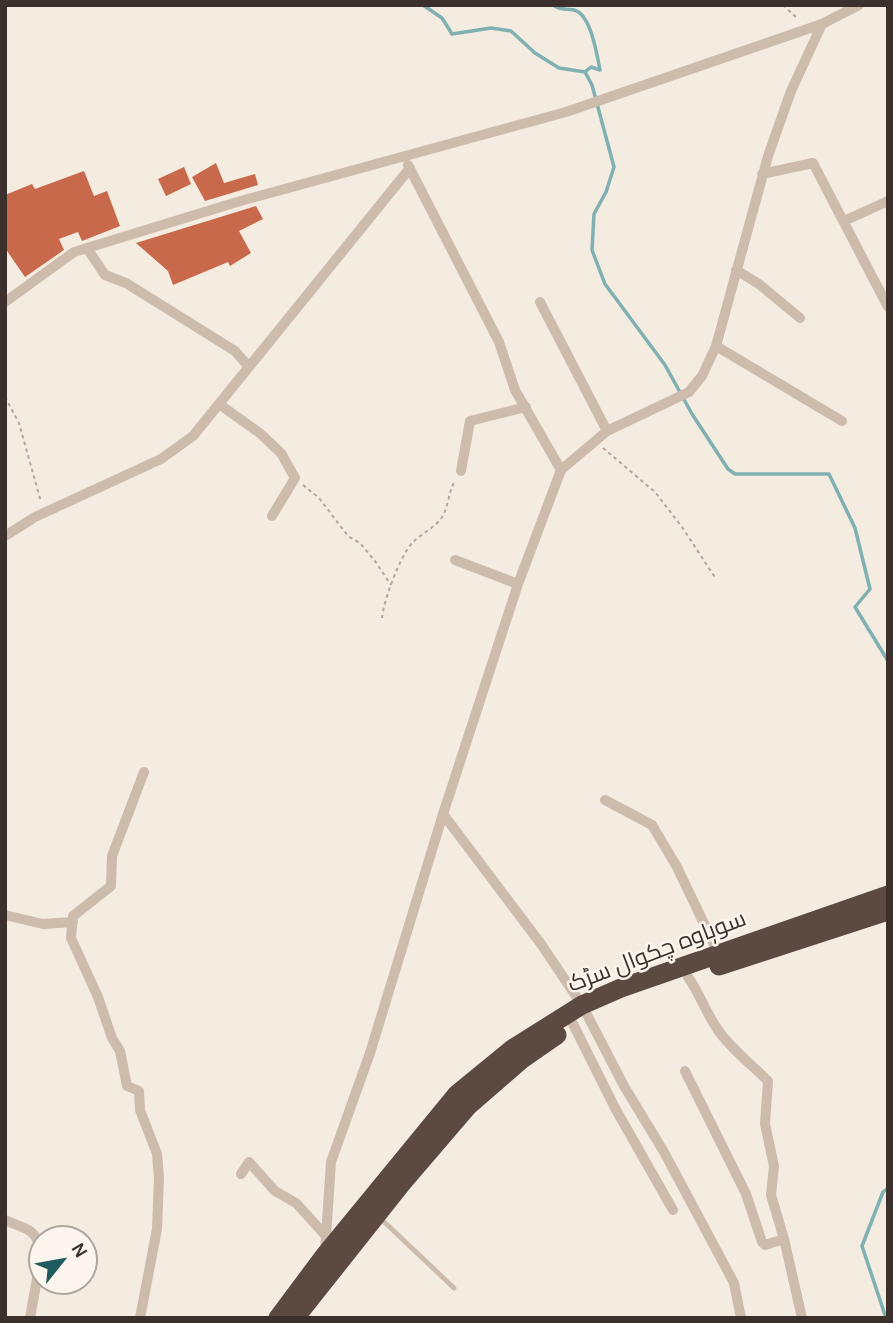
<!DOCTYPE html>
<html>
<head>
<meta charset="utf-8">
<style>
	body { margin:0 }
	#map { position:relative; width:893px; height:1323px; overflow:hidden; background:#f4ebe1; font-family:Karla,sans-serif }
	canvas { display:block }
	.frame { position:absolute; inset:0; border:7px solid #3b302b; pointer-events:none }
	.north { position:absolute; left:28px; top:1225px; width:70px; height:70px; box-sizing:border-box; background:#fbf5ee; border:2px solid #aea6a0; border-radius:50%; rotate:59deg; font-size:19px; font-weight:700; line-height:28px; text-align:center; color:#3b302b }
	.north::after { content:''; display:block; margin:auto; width:24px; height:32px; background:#1f5a5e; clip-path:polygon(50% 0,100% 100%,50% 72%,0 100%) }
</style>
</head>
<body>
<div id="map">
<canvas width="893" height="1323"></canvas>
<div class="frame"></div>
<div class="north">N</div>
</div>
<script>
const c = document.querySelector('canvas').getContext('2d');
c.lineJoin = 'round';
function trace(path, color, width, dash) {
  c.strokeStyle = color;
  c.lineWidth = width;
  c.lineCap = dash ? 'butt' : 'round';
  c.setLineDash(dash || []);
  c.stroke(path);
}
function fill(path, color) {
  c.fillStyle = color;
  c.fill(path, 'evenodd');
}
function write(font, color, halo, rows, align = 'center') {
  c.font = font + ' Karla,Cairo,sans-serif';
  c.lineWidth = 5;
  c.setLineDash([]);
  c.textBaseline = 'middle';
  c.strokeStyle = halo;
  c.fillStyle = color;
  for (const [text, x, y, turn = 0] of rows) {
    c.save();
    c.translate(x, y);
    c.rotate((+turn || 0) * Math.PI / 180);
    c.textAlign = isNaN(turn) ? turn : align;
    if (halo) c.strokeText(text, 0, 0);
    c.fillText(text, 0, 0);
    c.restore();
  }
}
trace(new Path2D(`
	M423,5L442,18L452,34L491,28L511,31L535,53L559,68L585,72
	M553,5C562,11 565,8 574,10C591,14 597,55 600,70L591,67L585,72L592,85L614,167L606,192L594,214L592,250L605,284L665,365L692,414L728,469L735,474H829L855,528L870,589L855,607L888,661
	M886,1318L862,1246L883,1192L888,1188`), '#7fb0b2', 3.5);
fill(new Path2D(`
	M216,163L224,183L255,174L258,185L205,201L192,177Z
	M184,167L191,184L166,196L158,179Z
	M84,171L94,196L107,191L120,226L82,241L78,232L59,239L64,250L25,277L5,248V195L32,184L35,189Z
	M256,206L263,219L239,231L251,253L230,266L228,262L173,285L168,271L136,243Z`), '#c8694b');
trace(new Path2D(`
	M783,5L798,19
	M5,397L19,423L41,502
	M603,448L655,492L682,527L716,579
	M303,485L319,498L348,536L360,543L375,561L391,585
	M382,618C384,599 400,556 413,542C421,534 436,527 442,517C449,506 448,492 455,481`), '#b9a596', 2, [3.5, 3.5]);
trace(new Path2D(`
	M379,1217L454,1288`), '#cdbbac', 5);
trace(new Path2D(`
	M408,165L499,342L515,390L561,470
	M762,174L813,163L888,307
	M844,221L888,201
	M87,248L105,275L126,283L235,351L249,367
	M736,270L759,284L800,318
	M5,302L74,252L237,202L566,112L822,24L859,5
	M540,302L607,431
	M716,346L842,421
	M219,404L261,434L281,453L295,478L272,516
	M461,471L470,421L526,407
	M5,536L35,517L161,459L193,436L410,168
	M455,560L518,584
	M605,800L652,825L677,867L718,953
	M443,814L541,944L582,1005L624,1086L664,1152L734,1283L741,1318
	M5,915L43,924L73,922
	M688,977C700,994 706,1013 718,1030C731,1049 751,1064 768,1081L765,1124L774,1166L771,1195L784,1239L802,1318
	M573,1024L615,1108L673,1210
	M685,1071L746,1194L762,1242L765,1245L784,1239
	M241,1174L249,1162L275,1191L296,1203L326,1236
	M5,1220C26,1230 33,1226 42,1250
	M325,1252L331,1162L370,1053L443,814L518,584L561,470L607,431L689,392L702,376L716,346L768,156L791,91L822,24
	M30,1318L42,1251
	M140,1318L157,1229L159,1178L157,1154L140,1110L139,1091L127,1086L120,1051L112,1038L98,997L71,938L73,916L111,886L112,856L144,772`), '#cdbbac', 10);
trace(new Path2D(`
	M719,966L888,911
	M278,1318L325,1255L457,1094L512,1049L582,1005L621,988L888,895
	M295,1318L402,1183L468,1106L521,1060L557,1035`), '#5c4a42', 19);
write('23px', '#3b302b', '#fbf5ee', [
	["سوہاوہ چکوال سڑک",657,952,-21]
]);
</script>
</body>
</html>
